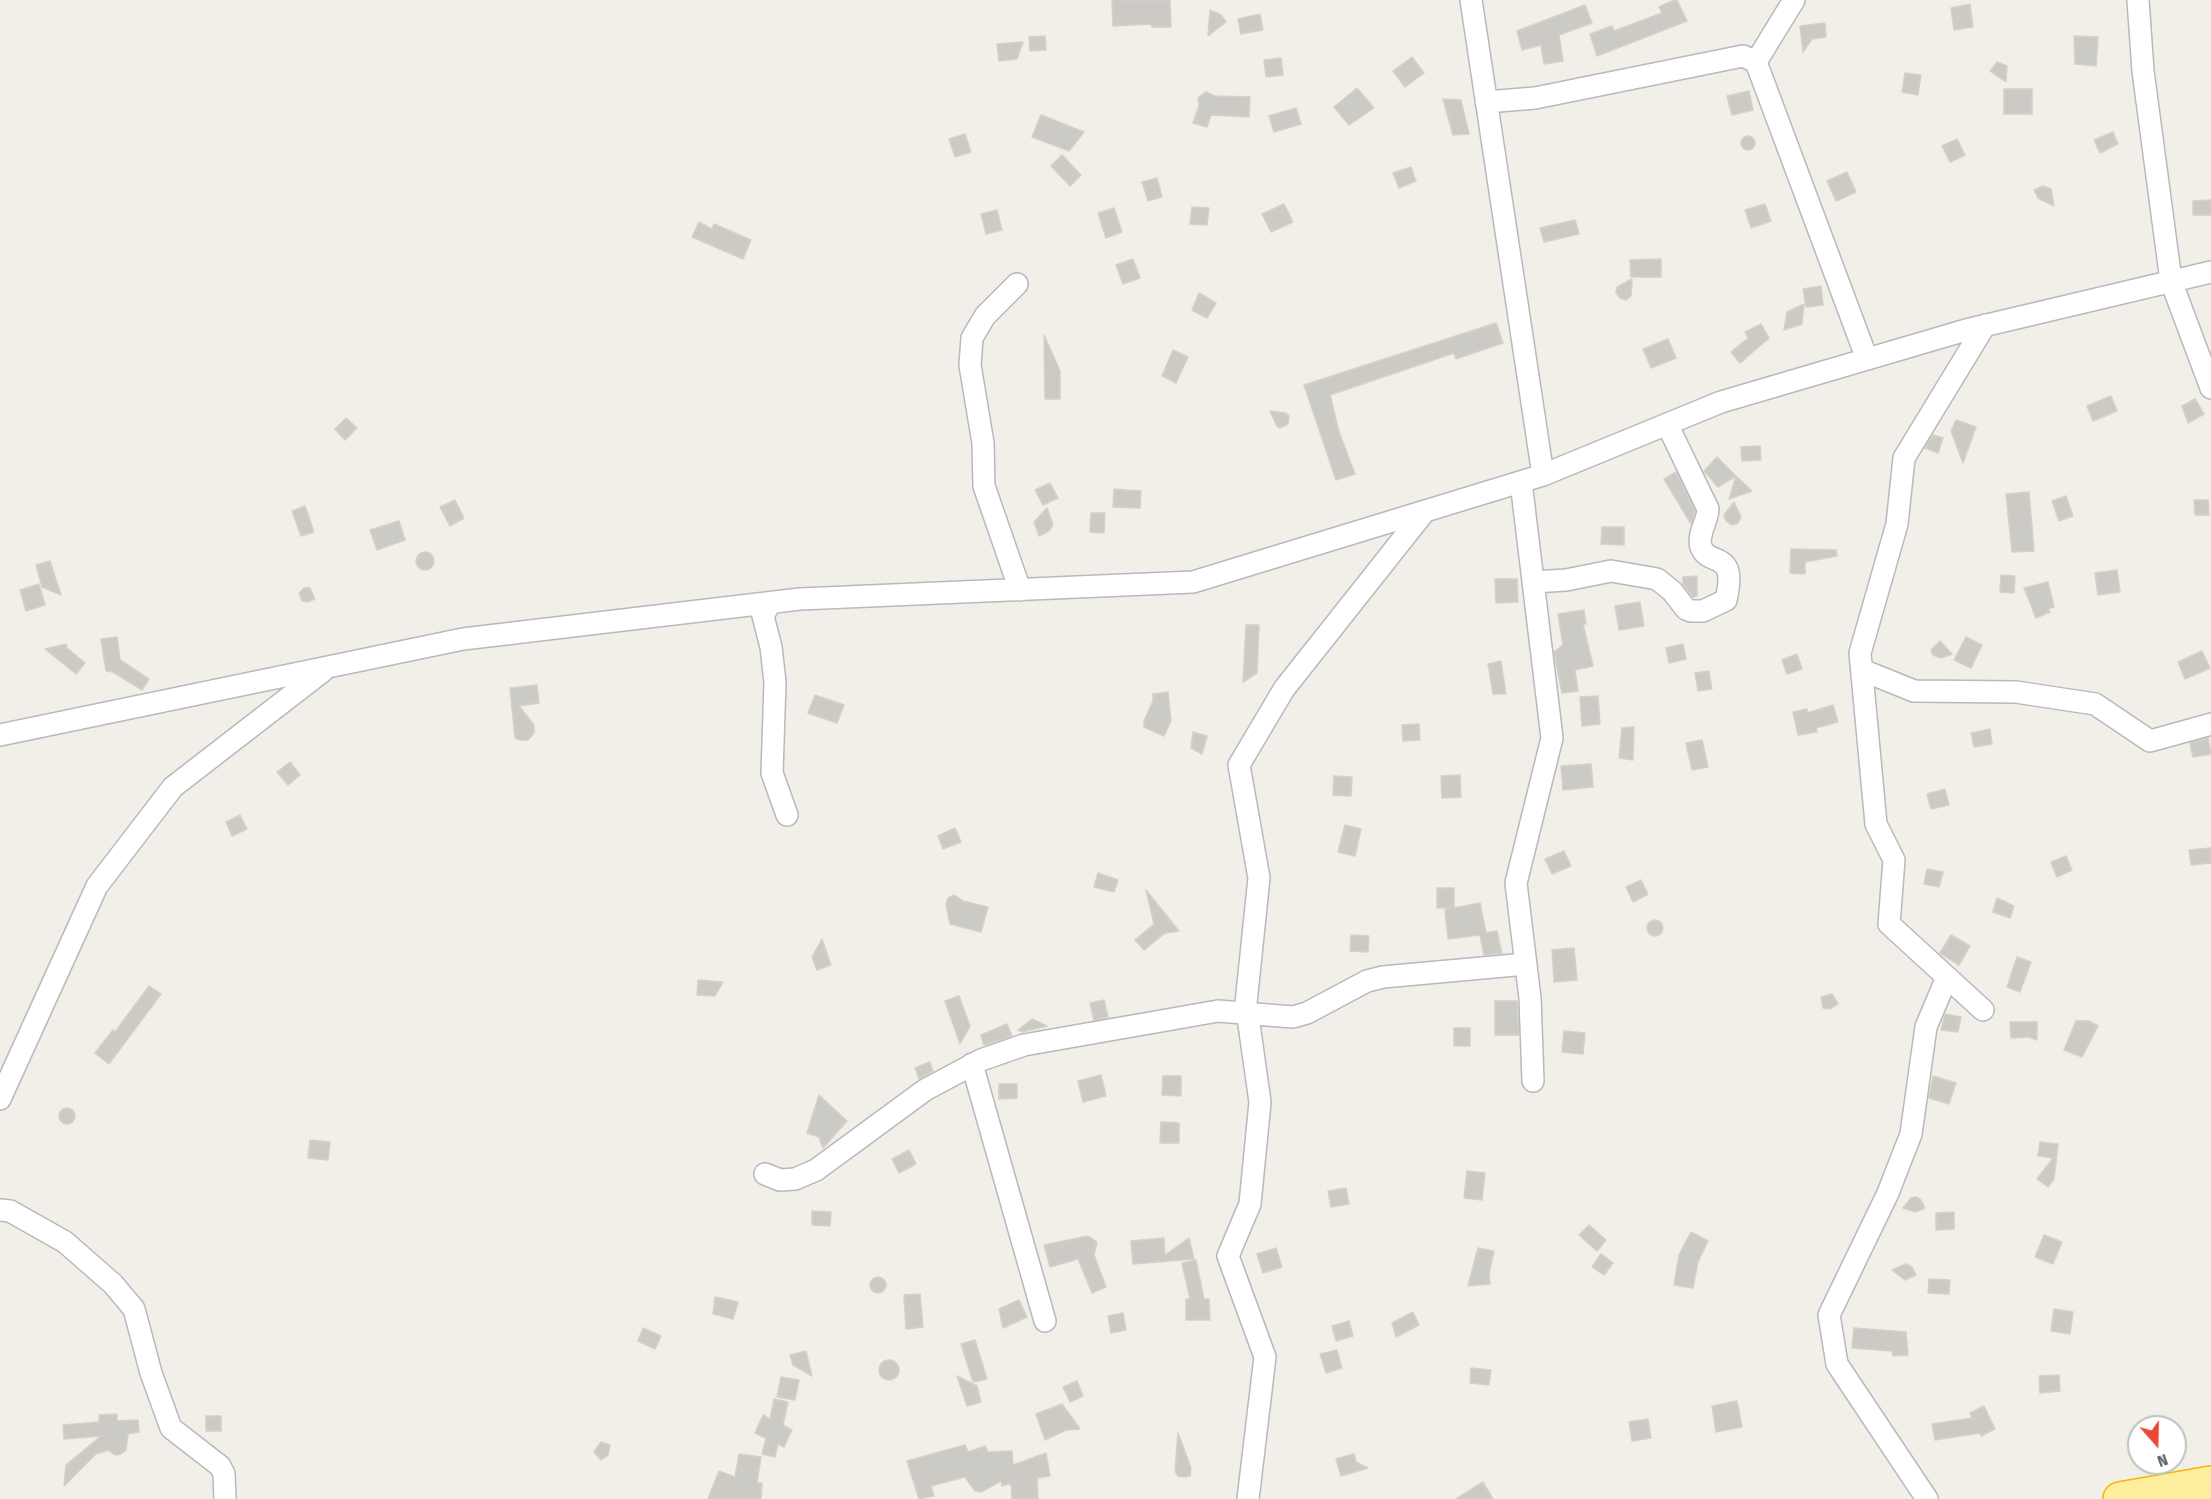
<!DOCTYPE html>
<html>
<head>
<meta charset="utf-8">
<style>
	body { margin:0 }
	#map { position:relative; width:2211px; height:1499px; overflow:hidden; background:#f1efe7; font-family:"Fira Sans Condensed",sans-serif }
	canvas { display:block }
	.north { position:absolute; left:2127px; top:1415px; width:60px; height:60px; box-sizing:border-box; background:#fff; border:2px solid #bfc0c3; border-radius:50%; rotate:160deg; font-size:16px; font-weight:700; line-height:24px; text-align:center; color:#5f6268 }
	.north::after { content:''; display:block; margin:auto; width:21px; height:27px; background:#eb4833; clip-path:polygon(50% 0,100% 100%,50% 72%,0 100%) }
</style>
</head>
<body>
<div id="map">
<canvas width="2211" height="1499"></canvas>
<div class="north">N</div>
</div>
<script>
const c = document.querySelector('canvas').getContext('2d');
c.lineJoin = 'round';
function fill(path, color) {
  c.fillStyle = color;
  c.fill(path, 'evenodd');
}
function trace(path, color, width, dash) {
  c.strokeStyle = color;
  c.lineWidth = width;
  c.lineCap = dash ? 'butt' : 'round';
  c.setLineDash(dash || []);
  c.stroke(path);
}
const building = new Path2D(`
	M1112,0H1170L1171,27H1152L1151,24L1113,26Z
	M1674,0H1677L1687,21L1597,56L1590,34L1612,26L1614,31L1662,13L1659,7Z
	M1970,4L1973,27L1954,30L1951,8Z
	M1585,5L1592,23L1559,35L1563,61L1544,64L1541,45L1522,50L1517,31Z
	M1210,10L1221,15L1226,22L1208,36Z
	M1260,14L1263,30L1241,34L1238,19Z
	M1825,23L1826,37L1812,39L1803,52L1800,26Z
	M1045,36L1046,50L1030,51L1029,37Z
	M2074,36L2098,37L2096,66L2075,64Z
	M1023,42L1017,59L999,61L997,44Z
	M1412,57L1424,73L1405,87L1393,71Z
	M1281,58L1283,75L1266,77L1264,60Z
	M1997,62L2007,66L2006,82L1990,71Z
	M1905,73L1921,75L1918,95L1902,92Z
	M1357,88L1374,108L1349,125L1334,107Z
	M2004,89H2032V114H2004Z
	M1749,91L1753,110L1732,115L1727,96Z
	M1206,92L1215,96L1250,97L1249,117L1211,115L1207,127L1193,123L1199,106L1198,98Z
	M1443,99L1461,100L1469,134L1453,135Z
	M1296,108L1301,124L1274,132L1269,116Z
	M1041,115L1084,132L1069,151L1032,137Z
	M2113,132L2118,144L2100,153L2094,140Z
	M965,134L971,152L955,157L949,139Z
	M1741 143a7 7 0 1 1 14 0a7 7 0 1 1-14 0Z
	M1957,139L1965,155L1950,162L1942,146Z
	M1062,155L1081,175L1070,186L1051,166Z
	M1411,167L1416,181L1399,188L1393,173Z
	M1847,172L1856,192L1836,201L1827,181Z
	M1157,178L1162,197L1148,201L1142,182Z
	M2043,186L2051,189L2054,206L2038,198L2034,190Z
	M2211,200V215H2193V201Z
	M1284,204L1293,222L1271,232L1262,214Z
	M1765,204L1771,221L1751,228L1745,210Z
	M1192,207L1209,208L1207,225L1190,224Z
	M1114,208L1122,232L1106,238L1098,213Z
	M997,210L1002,230L986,234L981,214Z
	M1575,220L1579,234L1544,242L1540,228Z
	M699,222L712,229L714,224L751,240L743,259L692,237Z
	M1133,259L1140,278L1123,284L1116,265Z
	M1661,259V277H1631L1630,260Z
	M1632,279L1631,296L1626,300L1620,298L1616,293L1617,287Z
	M1821,286L1823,305L1806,307L1803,289Z
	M1199,293L1216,303L1207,318L1192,310Z
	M1804,304L1802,324L1784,330L1787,312Z
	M1496,323L1503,343L1456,359L1454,353L1330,395L1339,432L1355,474L1336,480L1304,385Z
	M1761,324L1769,338L1740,363L1731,352L1748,338L1745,332Z
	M1044,335L1060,371V399H1045Z
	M1668,339L1676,358L1651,368L1643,349Z
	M1173,350L1188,357L1176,383L1162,376Z
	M2111,396L2117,411L2093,421L2087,406Z
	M2195,399L2204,414L2188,423L2182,406Z
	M1270,411L1286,413L1289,416L1288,424L1280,428L1277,426Z
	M346,418L357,428L345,440L335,429Z
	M1956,420L1976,427L1963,463L1951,431Z
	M1933,435L1943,438L1938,453L1925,448Z
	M1760,446L1761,460L1742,461L1741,447Z
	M1717,457L1736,476L1752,491L1729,499L1736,476L1718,487L1704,471Z
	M1676,472L1695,511L1691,524L1664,479Z
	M1050,483L1058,498L1043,505L1035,490Z
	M1114,489L1141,491L1140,508L1113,507Z
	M2029,492L2034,551L2012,552L2006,494Z
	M2066,496L2073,516L2059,521L2052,501Z
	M455,500L464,518L450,526L440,507Z
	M2194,500H2208L2209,515H2195Z
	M1734,502L1741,517L1738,523L1732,525L1726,521L1724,515Z
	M305,506L314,532L301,536L292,511Z
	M1047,508L1053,525L1049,531L1039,536L1034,522Z
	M1091,513H1105L1104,533L1090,532Z
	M399,521L405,540L377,550L370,530Z
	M1602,527H1624V545L1601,544Z
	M1791,549L1836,550L1837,556L1805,562V574L1790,573Z
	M416 561a9 9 0 1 1 18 0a9 9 0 1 1-18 0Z
	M50,561L61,595L42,587L36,565Z
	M2117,570L2120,592L2098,595L2095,573Z
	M2001,575L2015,576L2014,593L2000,592Z
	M1697,576V596L1693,597L1683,584V577Z
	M1495,579H1517L1518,602L1496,603Z
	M2048,582L2054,607L2048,609L2050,612L2036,618L2024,588Z
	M39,584L45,605L26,611L20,590Z
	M304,588H310L315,599L307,602L302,601L299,593Z
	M1640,602L1644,626L1619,630L1615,606Z
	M1584,610L1586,624H1583L1593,666L1575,670L1578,691L1562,693L1554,652L1563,645L1558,614Z
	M1246,625H1259L1257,673L1243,682Z
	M117,637L120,660L149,679L142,690L113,672L106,671L101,639Z
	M1966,637L1982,645L1971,668L1954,660Z
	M1940,641L1952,654L1941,658L1933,655L1931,650Z
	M66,644L67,648L85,663L76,674L45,649Z
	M1683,644L1686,659L1669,663L1666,648Z
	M2202,651L2210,668L2185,679L2178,662Z
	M1797,654L1802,669L1787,674L1782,660Z
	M1501,661L1506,694H1493L1488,664Z
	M1709,671L1712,689L1698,691L1695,673Z
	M537,685L539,703L519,706L534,725V733L528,740H520L515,738L510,688Z
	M1168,692L1171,721L1164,736L1144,727V721L1153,701V694Z
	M815,695L844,705L837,723L808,713Z
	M1598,696L1600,724L1582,726L1580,697Z
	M1833,705L1838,722L1816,728L1817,732L1798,735L1793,712L1807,709V713Z
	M1419,724L1420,740L1403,741L1402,725Z
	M1634,727L1633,760L1619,758L1622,728Z
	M1990,729L1992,744L1974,747L1971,733Z
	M1193,732L1207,736L1202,754L1191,748Z
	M2208,738L2211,754L2193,757L2190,743Z
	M1702,740L1708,767L1692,770L1686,743Z
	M290,762L300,775L288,785L277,772Z
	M1591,764L1593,787L1563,790L1561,766Z
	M1460,775L1461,797L1442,798L1441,776Z
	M1334,776L1352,777L1351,796L1333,795Z
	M1945,789L1949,805L1931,809L1927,794Z
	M240,815L247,829L232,836L226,822Z
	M1345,825L1361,829L1355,856L1338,852Z
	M955,828L961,842L943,849L938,836Z
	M2211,848V863L2191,865L2189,850Z
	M1564,851L1571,866L1552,874L1545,859Z
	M2066,856L2072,870L2057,877L2051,862Z
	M1927,869L1943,872L1939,887L1924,884Z
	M1098,873L1118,880L1114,892L1094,887Z
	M1641,880L1648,894L1633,902L1626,887Z
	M1437,888H1454V908L1480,903L1486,933L1497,931L1502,953L1484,955L1480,935L1448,939L1445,910L1452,908H1437Z
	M1146,890L1179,931L1165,933L1144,950L1135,940L1154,924Z
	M954,895L963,901L988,907L981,932L950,924L946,904L948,898Z
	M1997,898L2014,906L2010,918L1993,912Z
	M1647 928a8 8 0 1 1 16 0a8 8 0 1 1-16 0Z
	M1351,935L1369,936L1368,952L1350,951Z
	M1951,935L1970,946L1959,965L1940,953Z
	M822,939L831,965L817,970L812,957Z
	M1574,948L1577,980L1554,982L1552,950Z
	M2017,957L2031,962L2020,992L2007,987Z
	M698,980L723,982L715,996L697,995Z
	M149,986L161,994L109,1064L95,1053L113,1030L115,1032Z
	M1832,994L1838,1004L1830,1009L1823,1008L1821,997Z
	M959,996L970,1026L960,1044L945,1001Z
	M1104,1000L1108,1017L1094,1020L1090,1003Z
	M1495,1001H1517L1519,1035H1495Z
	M1945,1014L1961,1017L1958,1032L1941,1030Z
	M1032,1019L1047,1026L1022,1032L1018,1030Z
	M2076,1021H2089L2098,1026L2082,1057L2064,1050Z
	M2010,1022H2037V1040L2029,1037L2011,1038Z
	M1007,1024L1012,1036L984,1045L981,1035Z
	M1454,1028H1470V1046H1454Z
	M1564,1031L1585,1033L1583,1054L1562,1052Z
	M930,1062L933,1071L919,1079L915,1068Z
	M1101,1075L1106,1096L1083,1102L1078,1081Z
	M1163,1076H1181V1096L1162,1095Z
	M1933,1076L1956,1083L1949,1104L1929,1098Z
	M999,1084H1017V1098L999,1099Z
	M819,1095L847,1121L823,1148L819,1137L807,1133Z
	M59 1116a8 8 0 1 1 16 0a8 8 0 1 1-16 0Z
	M1161,1122L1179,1123V1143H1160Z
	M310,1140L330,1142L328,1160L308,1158Z
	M2040,1142L2058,1144L2054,1179L2048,1187L2037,1179L2053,1158L2038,1156Z
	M909,1150L916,1164L899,1173L892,1159Z
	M1467,1171L1485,1173L1482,1200L1464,1198Z
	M1346,1188L1349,1204L1331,1207L1328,1191Z
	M1916,1197L1921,1200L1925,1208L1915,1212L1903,1208L1911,1198Z
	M812,1211L831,1212L830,1226L812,1225Z
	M1954,1212V1229L1936,1230V1213Z
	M1589,1225L1606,1240L1597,1251L1579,1235Z
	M1691,1232L1708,1241L1698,1262L1693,1288L1674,1285L1679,1255Z
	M2044,1235L2062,1242L2053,1264L2035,1257Z
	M1088,1236L1097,1242L1094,1255L1106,1287L1092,1293L1078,1259L1050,1267L1044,1245Z
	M1164,1238L1165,1255L1189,1238L1194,1259L1133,1264L1131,1241Z
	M1276,1248L1282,1267L1263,1273L1257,1254Z
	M1478,1248L1494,1251L1489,1273L1490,1284L1468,1286Z
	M1601,1254L1613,1263L1604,1275L1592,1267Z
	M1196,1260L1204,1299H1209L1210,1320H1186V1299H1190L1182,1263Z
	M1906,1264L1912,1267L1916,1275L1905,1280L1892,1270Z
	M870 1285a8 8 0 1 1 16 0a8 8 0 1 1-16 0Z
	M1929,1279L1950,1280L1949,1294L1928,1293Z
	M920,1294L923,1327L906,1329L904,1295Z
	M715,1297L738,1302L733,1319L713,1314Z
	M1019,1300L1027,1317L1003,1328L999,1309Z
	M2054,1309L2073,1312L2070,1334L2051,1331Z
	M1413,1312L1419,1325L1396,1337L1392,1323Z
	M1123,1313L1126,1330L1111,1333L1108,1316Z
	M1349,1321L1353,1336L1336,1341L1332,1326Z
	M643,1328L661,1336L655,1349L638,1341Z
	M1854,1328L1906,1332L1908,1355L1893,1356L1892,1351L1852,1348Z
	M975,1340L987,1379L973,1382L961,1344Z
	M1337,1350L1342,1368L1326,1373L1320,1354Z
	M806,1351L812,1376L793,1365L790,1355Z
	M879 1370a10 10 0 1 1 20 0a10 10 0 1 1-20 0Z
	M1471,1368L1491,1370L1489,1385L1470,1383Z
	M2059,1375L2060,1391L2040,1393L2039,1376Z
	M957,1376L977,1386L981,1402L967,1406Z
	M781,1377L799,1380L795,1400L777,1397Z
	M1077,1381L1083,1396L1070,1402L1063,1387Z
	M774,1399L788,1402L783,1425L792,1430L784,1447L778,1444L775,1457L762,1454L766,1438L755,1433L763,1415L770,1419Z
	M1737,1401L1742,1427L1716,1432L1712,1406Z
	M1062,1404L1080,1429L1066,1430L1045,1440L1036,1414Z
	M1984,1406L1995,1429L1981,1436L1980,1433L1935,1440L1932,1424L1972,1418L1970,1413Z
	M117,1414V1421L138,1420L139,1432L128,1434L126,1450L121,1454L115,1455L108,1450L96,1454L64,1486L66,1465L101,1436L64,1439L63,1425L99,1422V1415Z
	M206,1416H221V1431H206Z
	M1648,1419L1651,1438L1632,1441L1629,1422Z
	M1178,1433L1191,1468L1190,1476L1184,1477L1178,1476L1175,1471Z
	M601,1442L610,1445L608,1455L601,1460L594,1452Z
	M965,1445L968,1452L985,1446L988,1452L1012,1451L1013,1465L1046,1453L1050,1476L1037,1478L1038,1499H1012L1011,1483L1002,1486L1001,1481L981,1492L975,1491L965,1477L931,1486L934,1496L919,1499L907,1461Z
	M739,1454L761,1457L757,1483H762L761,1499H708L719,1471L735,1477Z
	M1354,1454L1356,1462L1368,1468L1341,1476L1336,1459Z
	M1483,1482L1493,1499H1456Z`);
fill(building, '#cccac4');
trace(building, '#d6d1c5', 1.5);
const minor = new Path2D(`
	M1471,0L1543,475
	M1794,0L1756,62L1867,359
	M2138,0L2143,71L2171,281L2211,388
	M1486,102L1535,98L1743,56L1756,62
	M1017,284L985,316L972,338L970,365L983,443L984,486L1020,590
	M1521,482L1552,738L1516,883L1530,998L1533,1081
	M1533,582L1566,580L1611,571L1657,579L1672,591L1686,609L1691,611H1703L1726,600C1738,548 1709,568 1701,547C1697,534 1708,521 1708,509L1667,424
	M770,603L763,616L771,647L775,682L772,773L787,815
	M1862,670L1914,691L2016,692L2095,704L2150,741L2211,724
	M0,735L463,639L800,599L1193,582L1543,475L1721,402L1966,330L2211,272
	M1983,1010L1889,924L1894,860L1876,824L1860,653L1897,524L1904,458L1985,325
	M972,1064L1045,1321
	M0,1099L97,886L173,787L323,671
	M765,1174L780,1180L795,1179L816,1170L925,1090L981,1060L1024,1045L1218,1011L1293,1017L1307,1013L1367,981L1383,977L1526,964
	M0,1210L10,1211L65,1242L113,1284L134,1309L151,1373L171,1428L220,1466L224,1474L225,1499
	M1248,1499L1265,1357L1228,1256L1250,1204L1260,1102L1246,1003L1259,878L1239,765L1284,689L1425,511
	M1927,1499L1837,1364L1829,1315L1888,1193L1911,1134L1926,1027L1947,977`);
const trunk = new Path2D(`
	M2120,1499L2211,1483`);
trace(minor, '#b7b9be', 24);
trace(trunk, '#f8b400', 36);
trace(minor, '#fff', 21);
trace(trunk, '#feeea0', 33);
</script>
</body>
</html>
